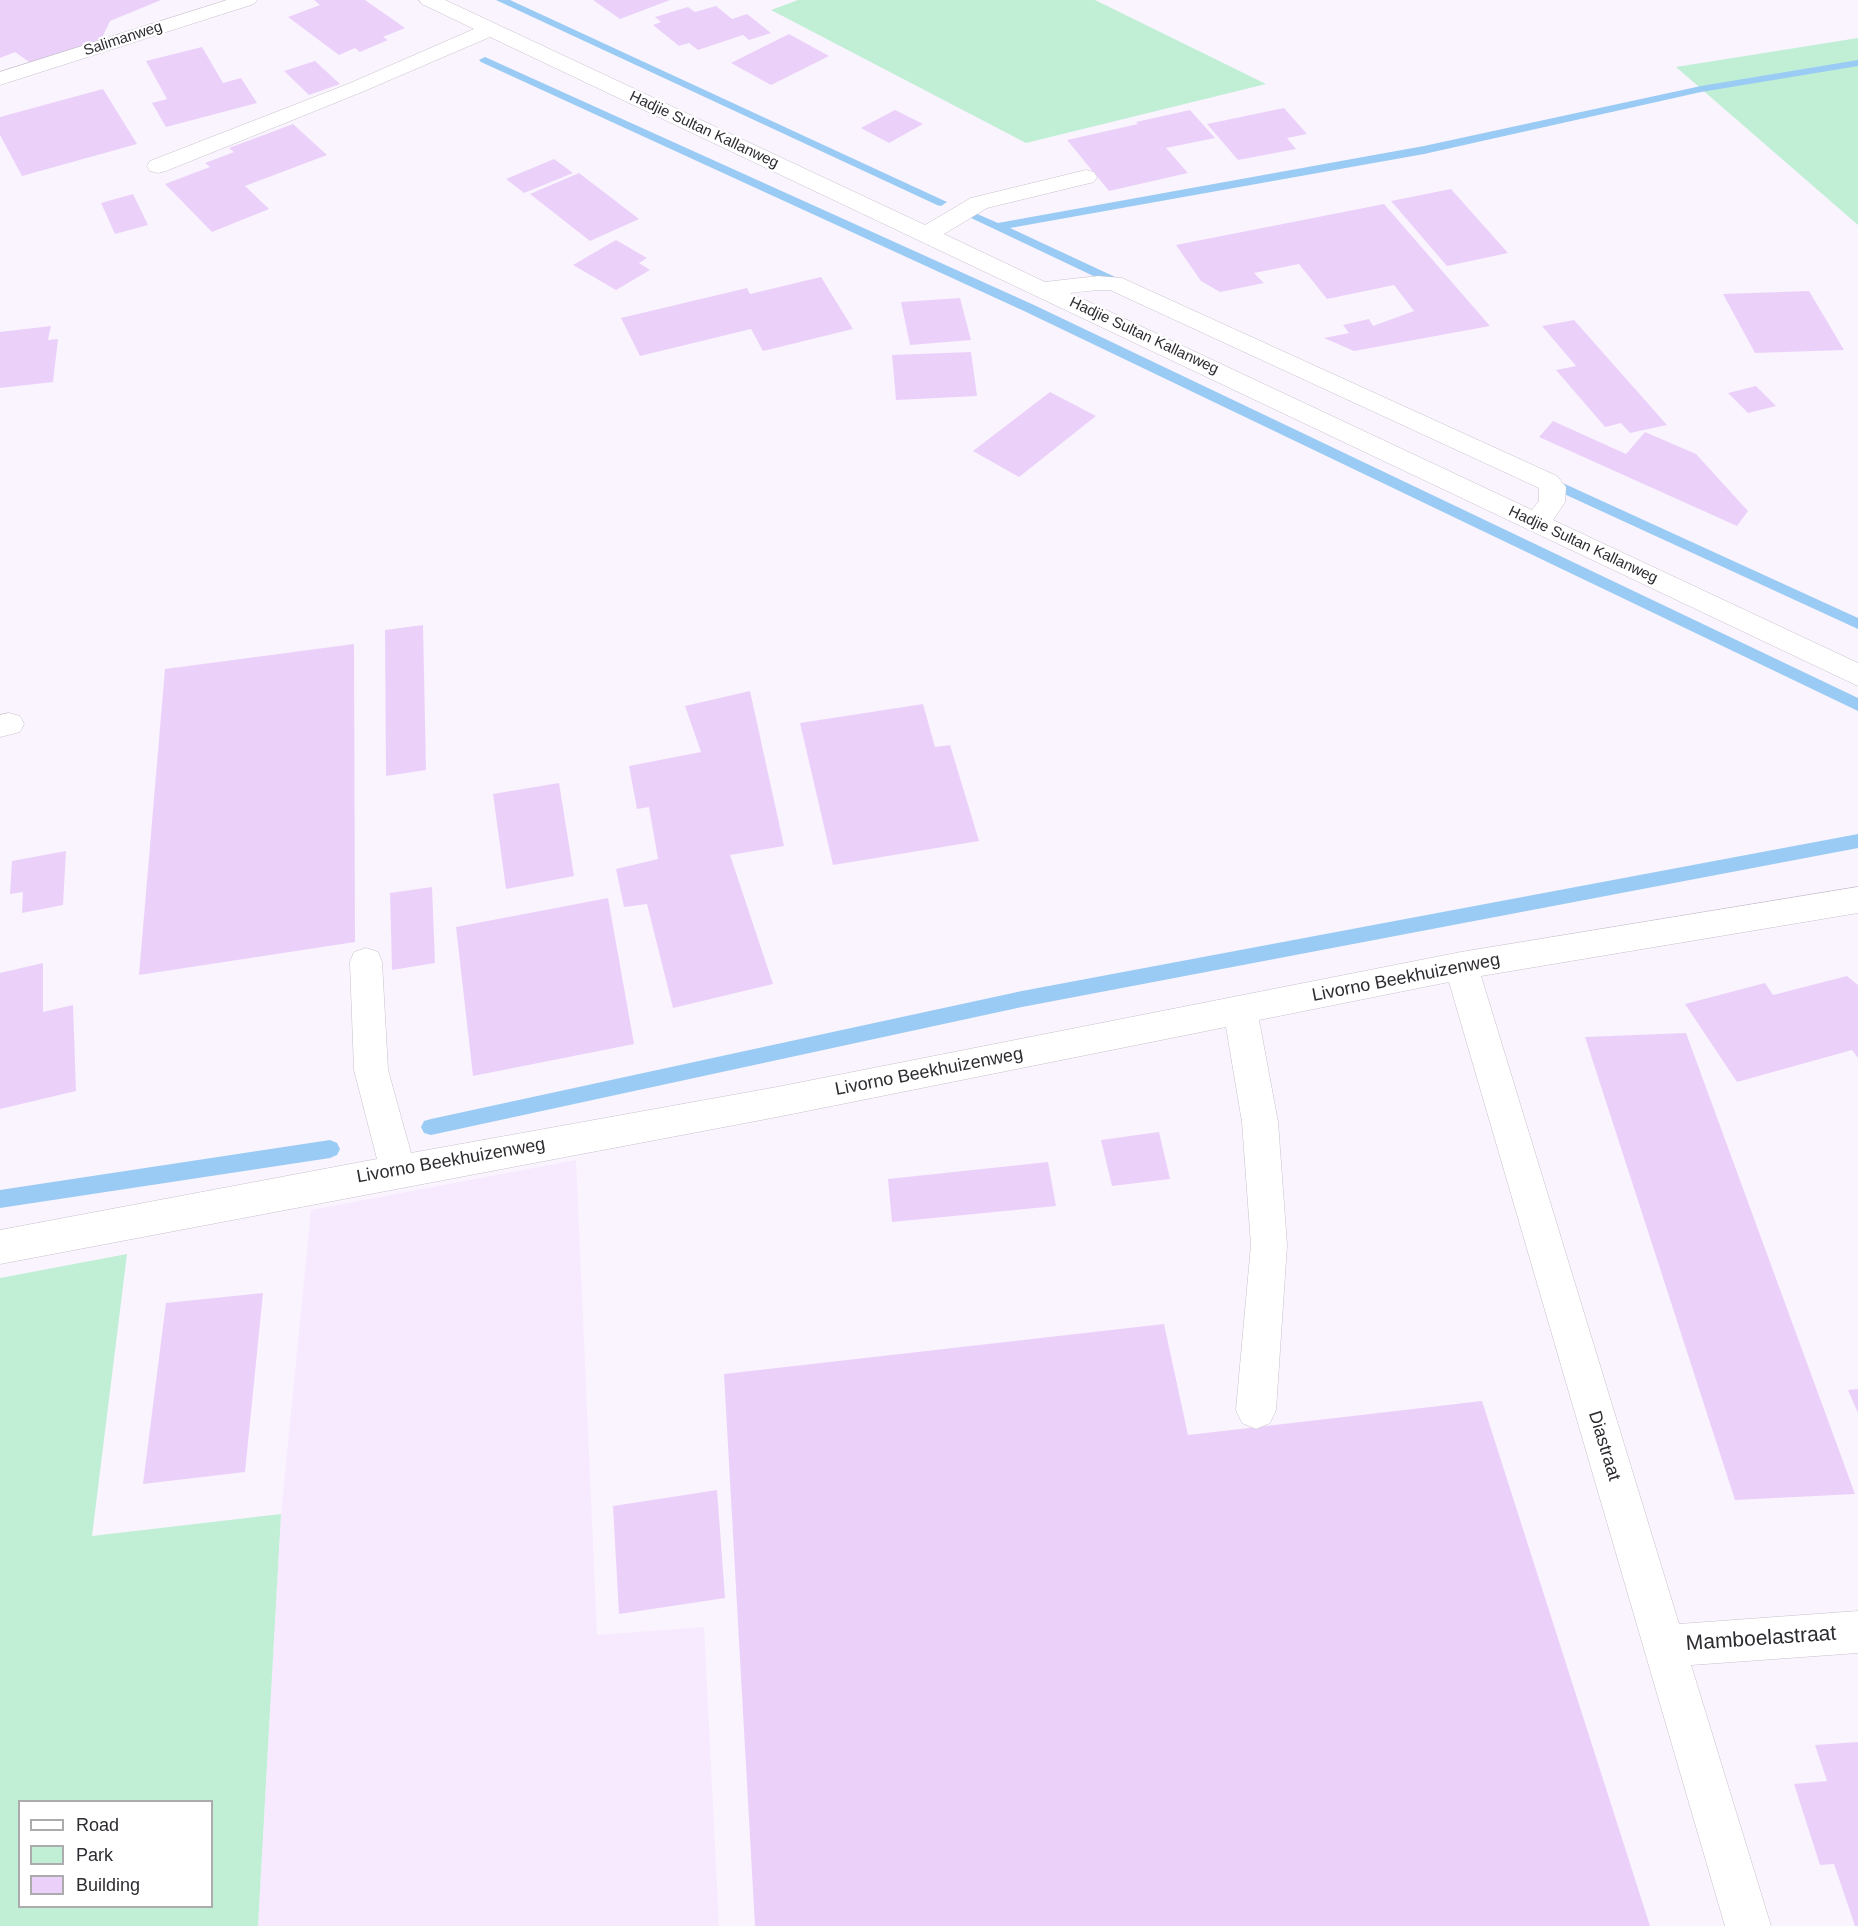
<!DOCTYPE html>
<html>
<head>
<meta charset="utf-8">
<style>
	body { margin:0 }
	#map { position:relative; width:1858px; height:1926px; overflow:hidden; background:#faf4fe; font-family:Helvetica,sans-serif }
	canvas { display:block }
	.legend { position:absolute; left:18px; top:1800px; width:195px; height:108px; box-sizing:border-box; background:#fff; border:2px solid #acabad; margin:0; padding:8px 10px; list-style:none; font-size:18px; color:#2f2c31 }
	.legend li { display:flex; align-items:center; gap:12px; height:30px }
	.legend b { width:30px; border:2px solid #acabad }
</style>
</head>
<body>
<div id="map">
<canvas width="1858" height="1926"></canvas>
<ul class="legend">
<li><b style="height:8px;background:#fff"></b>Road</li>
<li><b style="height:16px;background:#c0efd6"></b>Park</li>
<li><b style="height:16px;background:#ebd1fa"></b>Building</li>
</ul>
</div>
<script>
const c = document.querySelector('canvas').getContext('2d');
c.lineJoin = 'round';
function fill(path, color) {
  c.fillStyle = color;
  c.fill(path, 'evenodd');
}
function trace(path, color, width, dash) {
  c.strokeStyle = color;
  c.lineWidth = width;
  c.lineCap = dash ? 'butt' : 'round';
  c.setLineDash(dash || []);
  c.stroke(path);
}
function write(font, color, halo, rows, align = 'center') {
  c.font = font + ' Helvetica,sans-serif';
  c.lineWidth = 4.5;
  c.setLineDash([]);
  c.textBaseline = 'middle';
  c.strokeStyle = halo;
  c.fillStyle = color;
  for (const [text, x, y, turn = 0] of rows) {
    c.save();
    c.translate(x, y);
    c.rotate((+turn || 0) * Math.PI / 180);
    c.textAlign = isNaN(turn) ? turn : align;
    if (halo) c.strokeText(text, 0, 0);
    c.fillText(text, 0, 0);
    c.restore();
  }
}
fill(new Path2D(`
	M576,1160L597,1635L704,1627L719,1926H258L281,1514L311,1210Z`), '#f7eafe');
fill(new Path2D(`
	M798,0H1095L1266,84L1026,143L771,10Z
	M1858,38V225L1676,67Z
	M127,1254L92,1536L281,1514L258,1926H0V1278ZM20,1802H212V1906H20Z`), '#c0efd6');
fill(new Path2D(`
	M496,0H510L947,202L941,206L937,205Z
	M485,57L1034,305L1858,698V711L1024,311L481,62L479,60Z
	M1858,60V66L1701,92L1424,154L1010,228L1128,283L1130,286L1123,290L969,217L975,213L998,223L1424,146L1701,86Z
	M1543,474L1858,618V629L1538,482L1536,479Z
	M1858,834V848L1022,1007L431,1135L424,1133L421,1127L424,1121L431,1119L1022,991Z
	M330,1140L337,1143L340,1149L337,1155L330,1158L0,1208V1190Z`), '#9acbf4');
fill(new Path2D(`
	M0,0H161L110,21L102,38L35,66L15,52L0,58Z
	M314,0H365L405,28L383,37L388,40L360,52L355,48L339,55L288,17L320,5Z
	M593,0H670L620,19Z
	M716,6L732,19L747,14L771,33L749,40L743,35L698,50L689,43L679,46L653,25L661,22L655,17L688,7L695,12Z
	M789,34L829,56L771,85L731,63Z
	M202,47L223,83L241,78L257,103L166,127L152,103L167,99L146,61Z
	M315,61L340,84L309,95L284,71Z
	M103,89L137,144L22,176L0,135V117Z
	M1284,108L1307,134L1287,138L1296,149L1238,160L1207,124Z
	M895,110L923,124L889,143L861,128Z
	M1190,110L1215,138L1166,148L1188,173L1109,191L1067,140L1138,124L1136,122Z
	M293,124L327,155L245,186L269,209L212,232L165,184L210,167L205,163L234,152L229,148Z
	M554,159L573,173L524,193L506,179Z
	M579,173L639,219L590,241L530,194Z
	M1451,189L1508,253L1447,266L1391,201Z
	M133,194L148,225L115,234L101,203Z
	M1384,204L1490,326L1354,351L1324,338L1349,333L1343,325L1369,319L1373,326L1414,311L1394,285L1327,299L1299,264L1254,273L1264,283L1220,292L1201,281L1176,245Z
	M616,240L647,258L639,263L650,270L616,290L573,265Z
	M821,277L853,329L763,351L751,329L640,356L621,318L747,288L750,294Z
	M1809,291L1844,350L1755,353L1723,294Z
	M960,298L971,340L910,345L901,302Z
	M1574,320L1667,425L1630,433L1621,423L1605,427L1556,370L1576,366L1542,326Z
	M51,326L48,340L58,339L53,382L0,388V332Z
	M971,352L977,396L896,400L892,355Z
	M1756,386L1776,406L1748,413L1728,393Z
	M1050,392L1096,416L1019,477L973,451Z
	M1553,421L1626,454L1645,432L1696,454L1748,511L1737,526L1539,437Z
	M423,625L426,770L386,776L385,630Z
	M354,644L355,942L139,975L165,669Z
	M750,691L784,846L730,855L773,984L673,1008L647,904L624,907L616,869L658,859L649,807L637,809L629,766L701,752L685,706Z
	M923,704L935,747L950,745L979,841L833,865L800,723Z
	M559,783L574,876L506,889L493,794Z
	M66,851L63,905L22,913L23,892L10,894L12,861Z
	M432,887L435,963L392,970L390,893Z
	M608,898L634,1044L473,1076L456,927Z
	M43,963V1012L73,1005L76,1091L0,1109V973Z
	M1847,976L1858,985V1058L1852,1050L1737,1082L1685,1004L1765,983L1773,995Z
	M1686,1033L1855,1494L1735,1500L1585,1037Z
	M1159,1132L1170,1179L1112,1186L1101,1140Z
	M1048,1162L1056,1206L892,1222L888,1179Z
	M263,1293L245,1472L143,1484L166,1303Z
	M1164,1324L1188,1435L1482,1401L1650,1926H755L724,1374Z
	M1858,1389V1413L1848,1390Z
	M717,1490L725,1598L619,1614L613,1506Z
	M1858,1742V1926H1855L1834,1864L1820,1865L1794,1784L1827,1781L1815,1745Z`), '#ebd1fa');
const minor = new Path2D(`
	M227,0H257L254,4L0,85V72Z
	M419,0H445L925,225L971,198L1086,170L1094,172L1097,177L1094,182L987,208L944,234L1045,282L1098,276L1122,278L1557,476L1566,487L1565,502L1553,520L1858,663V686L490,37L362,92L166,171L158,173L150,171L147,166L150,161L348,84L474,29L422,4ZM1098,290H1110L1539,488V501L1532,510L1070,293Z
	M9,713L20,716L24,724L20,732L0,737V715Z
	M1858,887V913L1481,976L1679,1624L1858,1611V1653L1691,1665L1771,1926H1725L1449,982L1259,1020L1278,1122L1287,1245L1276,1410L1270,1423L1256,1429L1242,1423L1236,1410L1251,1245L1242,1122L1226,1027L777,1117L0,1264V1230L377,1159L354,1070L350,962L354,952L366,948L378,952L382,962L388,1070L411,1153L777,1087L1461,952Z`);
trace(minor, '#c8c0cd', 1);
fill(minor, '#fff');
write('15px', '#2f2c31', '#fff', [
	["Salimanweg",123,39,-18],
	["Hadjie Sultan Kallanweg",704,130,25],
	["Hadjie Sultan Kallanweg",1144,336,25],
	["Hadjie Sultan Kallanweg",1583,545,25]
]);
write('18px', '#2f2c31', '#fff', [
	["Livorno Beekhuizenweg",1406,978,-11],
	["Livorno Beekhuizenweg",929,1072,-11],
	["Livorno Beekhuizenweg",451,1161,-10],
	["Diastraat",1604,1446,73]
]);
write('21px', '#2f2c31', '#fff', [
	["Mamboelastraat",1761,1639,-4]
]);
</script>
</body>
</html>
